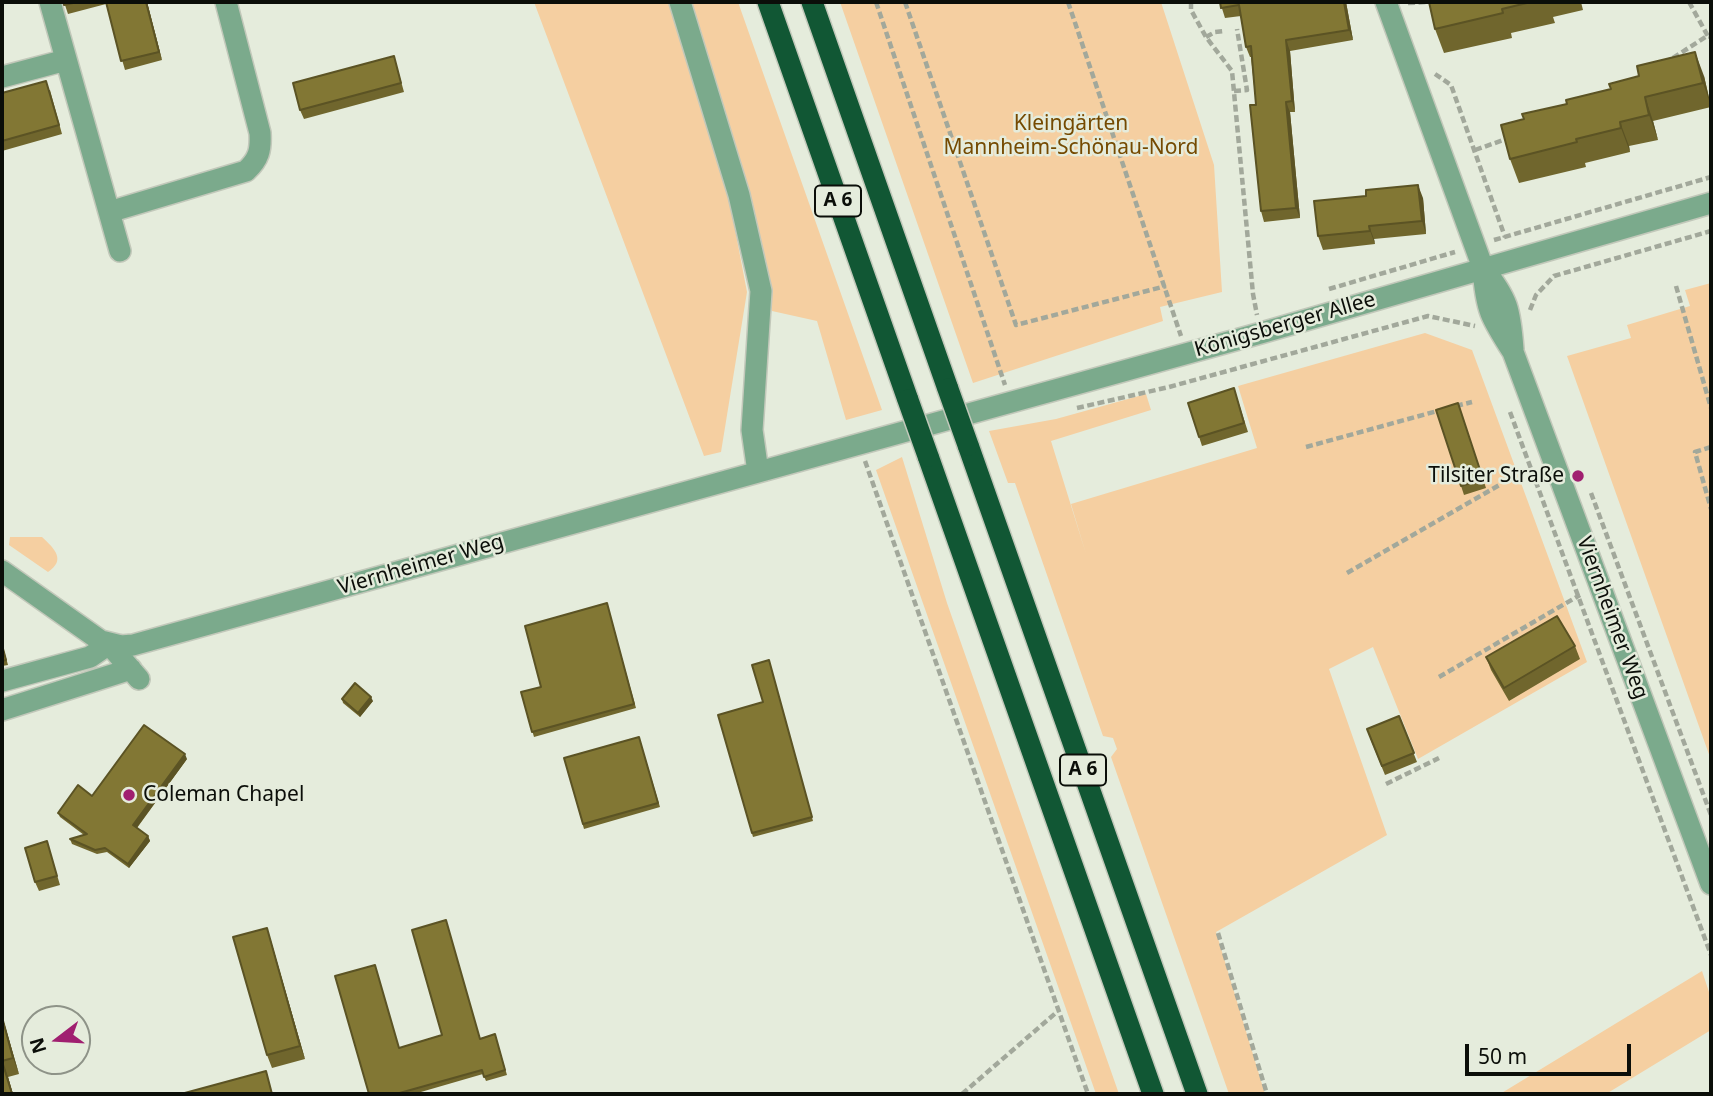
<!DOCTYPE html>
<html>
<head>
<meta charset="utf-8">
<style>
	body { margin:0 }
	#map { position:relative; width:1713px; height:1096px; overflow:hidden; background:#e5ecdc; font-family:"Noto Sans",sans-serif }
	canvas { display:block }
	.frame { position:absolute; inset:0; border:4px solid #0b0e09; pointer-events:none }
	.north { position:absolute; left:21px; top:1005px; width:70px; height:70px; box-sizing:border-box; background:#e5ecdc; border:2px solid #8e9388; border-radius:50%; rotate:253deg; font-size:19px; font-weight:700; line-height:28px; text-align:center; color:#0b0e09 }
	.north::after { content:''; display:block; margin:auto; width:24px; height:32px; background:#a01f70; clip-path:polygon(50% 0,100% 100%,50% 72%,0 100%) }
	.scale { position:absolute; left:1465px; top:1044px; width:166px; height:32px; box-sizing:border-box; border:4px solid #0b0e09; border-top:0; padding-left:9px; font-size:21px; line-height:24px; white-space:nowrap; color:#0b0e09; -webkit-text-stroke:5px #e5ecdc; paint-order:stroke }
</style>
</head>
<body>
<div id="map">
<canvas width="1713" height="1096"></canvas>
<div class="frame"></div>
<div class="north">N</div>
<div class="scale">50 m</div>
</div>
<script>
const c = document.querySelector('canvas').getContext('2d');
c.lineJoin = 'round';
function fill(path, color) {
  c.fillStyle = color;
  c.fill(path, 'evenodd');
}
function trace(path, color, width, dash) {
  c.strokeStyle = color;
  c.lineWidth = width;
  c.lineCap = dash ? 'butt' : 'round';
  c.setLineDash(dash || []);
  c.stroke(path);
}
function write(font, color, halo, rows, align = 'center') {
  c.font = font + ' "Noto Sans",sans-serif';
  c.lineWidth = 5;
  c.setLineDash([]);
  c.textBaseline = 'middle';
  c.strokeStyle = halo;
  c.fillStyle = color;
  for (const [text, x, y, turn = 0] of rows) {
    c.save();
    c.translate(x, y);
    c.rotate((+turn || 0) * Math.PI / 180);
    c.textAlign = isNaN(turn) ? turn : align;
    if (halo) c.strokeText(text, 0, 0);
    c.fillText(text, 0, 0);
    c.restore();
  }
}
fill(new Path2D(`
	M534,2H671L729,198L747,292L721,452L704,456Z
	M686,2H738L882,410L846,420L817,321L772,311L746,193Z
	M840,2H1161L1214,165L1222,292L1160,307L1163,321L973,383Z
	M1711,283V760L1567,356L1631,338L1627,325L1690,306L1685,290Z
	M1425,333L1472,350L1587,662L1418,759L1373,647L1329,669L1387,835L1216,932L1265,1094H1229L1111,757L1117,749L1113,738L1103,736L1015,483H1008L989,431L1056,419L1146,394L1151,410L1051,441L1086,554L1071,504L1257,448L1238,386Z
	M902,457L947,603L1119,1094H1096L876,470Z
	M10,537H42C55,549 66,560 48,572L9,545Z
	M1702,971L1711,998V1030L1606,1094H1500Z`), '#f5cfa1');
const minor = new Path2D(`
	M50,2L120,251
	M680,2L739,195L761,291L752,430L758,472
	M1386,2L1483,268C1486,310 1491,318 1513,352L1711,884
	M2,77L66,60
	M109,212L246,171C259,159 261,150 260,133L226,2
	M1483,268C1508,299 1510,310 1513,349
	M2,571L101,641L121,646L133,645L1261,333L1711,203
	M2,681L90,657L109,644L139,679
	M2,710L131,669`);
const highway = new Path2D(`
	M768,2L908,400
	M812,2L948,389
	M968,445L1197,1094
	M928,456L1153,1094`);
trace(minor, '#c2c8ba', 24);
trace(highway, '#c2c8ba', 24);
trace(new Path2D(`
	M876,2L1005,385
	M905,2L1016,325L1166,286
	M1068,2L1181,336
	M1191,2V10L1206,37L1232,71L1253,294L1257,315
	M1689,2L1709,38
	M1408,3L1428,2
	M1206,37L1215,32L1224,31
	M1673,58L1707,36L1711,37
	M1435,74L1451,85L1505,237
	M1234,91L1247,90L1237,29
	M1475,150L1509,138
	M1494,240L1711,177
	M1676,286L1711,408
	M1329,289L1455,252
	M1530,310L1536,295L1554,276L1711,231
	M1456,406L1472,402
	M1077,408L1169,387L1428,316L1475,326
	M1510,412L1711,955
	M1306,447L1441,410
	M1711,447L1695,452L1711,509
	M865,461L1088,1094
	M1591,493L1711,815
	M1347,573L1501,484
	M1439,677L1580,595
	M1386,784L1439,758
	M1218,933L1267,1094
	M962,1094L1058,1011`), '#a2a89b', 4.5, [7, 3.5]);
trace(minor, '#7baa8c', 21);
trace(highway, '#115734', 21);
const highwayBridge = new Path2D(`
	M948,389L968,445
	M908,400L928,456`);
trace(highwayBridge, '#c2c8ba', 24, []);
trace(highwayBridge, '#115734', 21);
fill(new Path2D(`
	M64,2H147L162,60L125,70L106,4L68,14Z
	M1220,2H1346L1353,40L1290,51L1295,112H1290L1300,218L1264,222L1261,211L1256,105L1251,57H1250L1246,47L1241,16L1225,18Z
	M1429,2H1581L1583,10L1553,17L1555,23L1511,33L1512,38L1444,53L1435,29Z
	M394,56L404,92L304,119L300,110Z
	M1704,76L1711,107L1653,121L1658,140L1629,146L1630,152L1585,163L1586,167L1519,183L1510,159L1524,119L1611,89Z
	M50,90L62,134L2,151V93Z
	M1423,198L1426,234L1374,239L1375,244L1323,250L1318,236Z
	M1234,388L1248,432L1202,446L1188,403Z
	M1458,403L1486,488L1464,495L1436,410Z
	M608,608L636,708L534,737L521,692L541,687Z
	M2,643L8,665L2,666Z
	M1575,646L1580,659L1509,701L1491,670L1486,657Z
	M770,665L813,821L753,837L718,715L763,702Z
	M342,699L373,701L360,717L343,703Z
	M1399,716L1417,762L1385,775L1370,738Z
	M639,737L660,807L584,829L564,758Z
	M187,759L137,828L148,836L150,841L129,868L107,852L97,854L72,844L70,839L84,835L60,817L58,813L92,796Z
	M47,841L60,885L39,891L35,882Z
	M271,941L305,1059L272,1068L267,1055Z
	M2,1016L19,1074L8,1077L13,1094H2Z
	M495,1034L507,1075L486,1081L483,1074L414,1094H369L399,1048L481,1038Z`), '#70662d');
fill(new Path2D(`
	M146,2H147L162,60L159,52Z
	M1344,2H1346L1353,40L1349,30Z
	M1286,40L1290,51L1295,112L1292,101Z
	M1695,52L1704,76L1711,106L1703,83Z
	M1645,97L1653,121L1658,140L1649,115Z
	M1286,102L1290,112L1300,218L1296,208Z
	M1620,122L1629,146L1630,152L1621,128Z
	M1418,185L1423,198L1426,234L1422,221Z
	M1369,226L1374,239L1375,244L1370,231Z
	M371,697L373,701L360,717L358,713Z
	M185,754L187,759L135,830L133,825Z
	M148,836L150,841L129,868L128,864Z
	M267,928L271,941L305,1059L300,1046Z
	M2,1016L6,1029L19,1074L13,1058Z
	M2,1061L8,1077L13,1094H12Z`), '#5b5324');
const building = new Path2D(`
	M64,2H78L64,5Z
	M106,2H146L159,52L121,61Z
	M1220,2H1344L1349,30L1286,40L1292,101L1286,102L1296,208L1261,211L1250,105H1256L1251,46L1246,47L1239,5L1221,8Z
	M1429,2H1531L1502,9L1503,13L1435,29Z
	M1695,52L1703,83L1645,97L1649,115L1620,122L1621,128L1576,139L1577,142L1510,159L1501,125L1524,119L1522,114L1567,104L1566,100L1611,89L1609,84L1639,76L1637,66Z
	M394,56L401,83L300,110L293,83Z
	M46,81L59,125L2,141V93Z
	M1418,185L1422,221L1369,226L1370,231L1318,236L1314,201L1366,196V190Z
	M1234,388L1244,423L1199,437L1188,403Z
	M1458,403L1483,479L1461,486L1436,410Z
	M607,603L634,704L532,732L521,692L541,687L525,626Z
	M1557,616L1575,646L1504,688L1486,657Z
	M2,645L6,660L2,661Z
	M769,660L812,817L752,833L718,715L763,702L752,665Z
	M355,683L371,697L358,713L342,699Z
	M1399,716L1414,753L1382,766L1367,729Z
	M144,725L185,754L133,825L148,836L128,864L105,848L95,850L70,839L87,834L58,813L78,785L92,796Z
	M639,737L658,803L583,824L564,758Z
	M47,841L57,876L35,882L25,848Z
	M446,920L480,1039L495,1034L505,1070L484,1077L482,1070L396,1094H369L335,976L375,965L399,1048L442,1035L412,930Z
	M267,928L300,1046L267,1055L233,937Z
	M2,1017L13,1058L2,1061L12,1094H2Z
	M266,1071L272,1094H181Z`);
fill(building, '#827734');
trace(building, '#5b5324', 2);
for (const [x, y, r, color] of [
	[1578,476,7,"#a01f70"],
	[129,795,7,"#a01f70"]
]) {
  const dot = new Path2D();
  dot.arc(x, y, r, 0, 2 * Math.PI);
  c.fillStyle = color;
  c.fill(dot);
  trace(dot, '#e5ecdc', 2.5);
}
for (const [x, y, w] of [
	[838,201,46],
	[1083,770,46]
]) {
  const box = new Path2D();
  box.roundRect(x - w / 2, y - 15.5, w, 31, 5);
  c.fillStyle = '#e5ecdc';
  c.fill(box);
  trace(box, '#0b0e09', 2);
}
write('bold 19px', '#0b0e09', null, [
	["A 6",838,201],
	["A 6",1083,770]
]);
write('21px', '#754a01', '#e5ecdc', [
	["Kleingärten",1071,124],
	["Mannheim-Schönau-Nord",1071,148]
]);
write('21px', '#0b0e09', '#e5ecdc', [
	["Königsberger Allee",1285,325,-16],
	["Viernheimer Weg",421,565,-16],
	["Viernheimer Weg",1612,618,70]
]);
write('21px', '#0b0e09', '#e5ecdc', [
	["Tilsiter Straße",1564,476],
	["Coleman Chapel",143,795,"left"]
], 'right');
</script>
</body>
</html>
